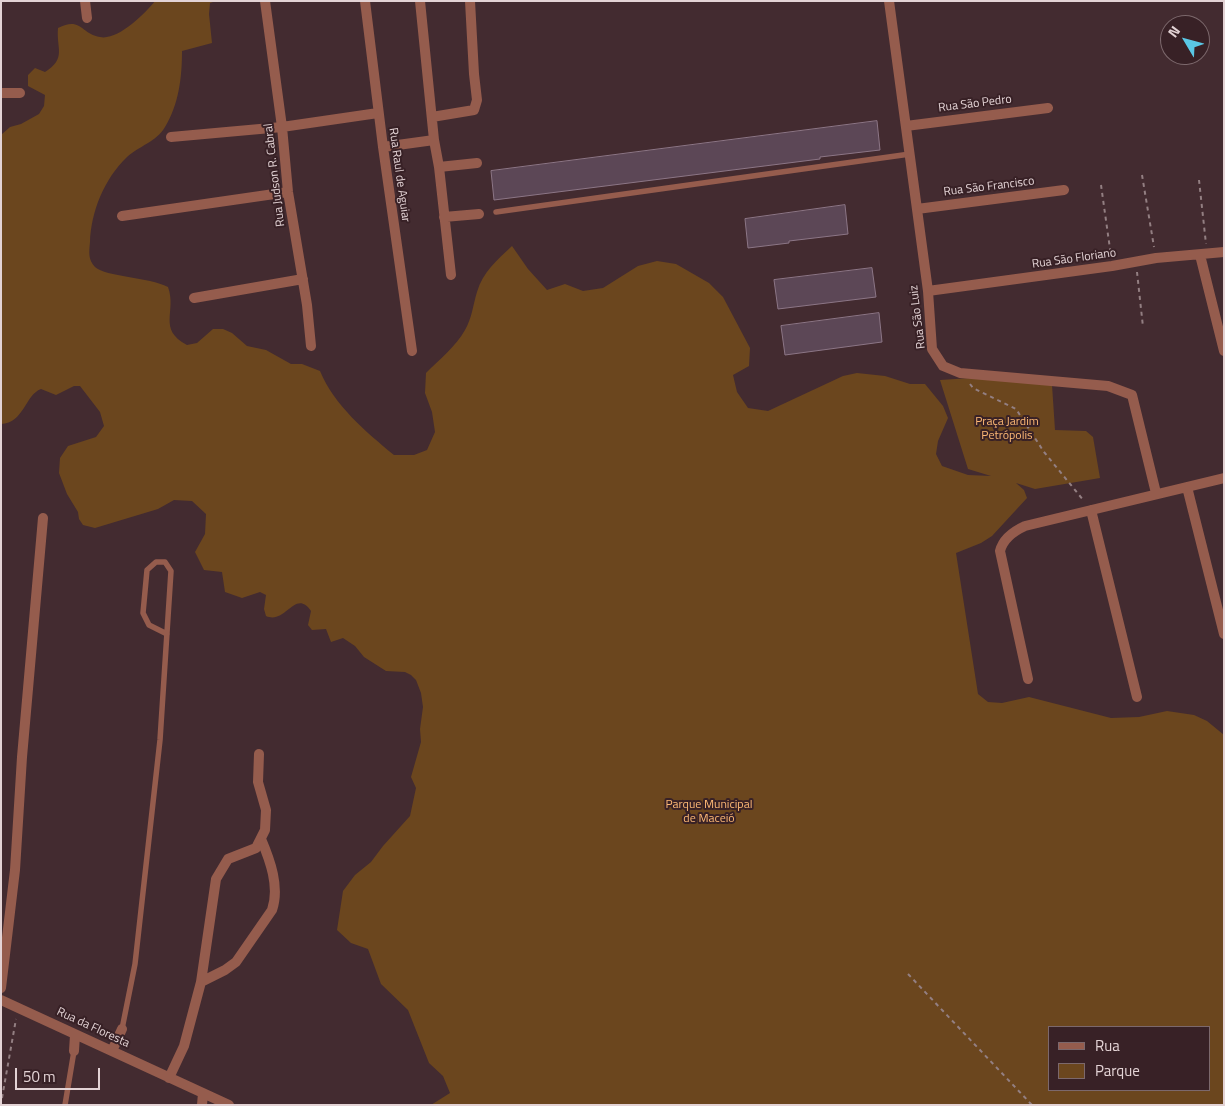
<!DOCTYPE html>
<html>
<head>
<meta charset="utf-8">
<style>
	body { margin:0 }
	#map { position:relative; width:1225px; height:1106px; overflow:hidden; background:#432b30; font-family:"Titillium Web",sans-serif }
	canvas { display:block }
	.frame { position:absolute; inset:0; border:2px solid #e3d3d5; pointer-events:none }
	.legend { position:absolute; left:1048px; top:1026px; width:162px; height:65px; box-sizing:border-box; background:#382126; border:1px solid #7c686c; margin:0; padding:6px 9px; list-style:none; font-size:15px; color:#e3d3d5 }
	.legend li { display:flex; align-items:center; gap:10px; height:25px }
	.legend b { width:25px; border:1px solid #7c686c }
	.north { position:absolute; left:1160px; top:15px; width:50px; height:50px; box-sizing:border-box; background:#382126; border:1px solid #7c686c; border-radius:50%; rotate:307deg; font-size:14px; font-weight:700; line-height:20px; text-align:center; color:#e3d3d5 }
	.north::after { content:''; display:block; margin:auto; width:18px; height:22px; background:#5ac8e6; clip-path:polygon(50% 0,100% 100%,50% 72%,0 100%) }
	.scale { position:absolute; left:15px; top:1068px; width:85px; height:22px; box-sizing:border-box; border:2px solid #e3d3d5; border-top:0; padding-left:6px; font-size:15px; line-height:18px; white-space:nowrap; color:#e3d3d5; -webkit-text-stroke:4px #382126; paint-order:stroke }
</style>
</head>
<body>
<div id="map">
<canvas width="1225" height="1106"></canvas>
<div class="frame"></div>
<ul class="legend">
<li><b style="height:6px;background:#955c4d"></b>Rua</li>
<li><b style="height:14px;background:#6b461e"></b>Parque</li>
</ul>
<div class="north">N</div>
<div class="scale">50 m</div>
</div>
<script>
const c = document.querySelector('canvas').getContext('2d');
c.lineJoin = 'round';
function fill(path, color) {
  c.fillStyle = color;
  c.fill(path, 'evenodd');
}
function trace(path, color, width, dash) {
  c.strokeStyle = color;
  c.lineWidth = width;
  c.lineCap = dash ? 'butt' : 'round';
  c.setLineDash(dash || []);
  c.stroke(path);
}
function write(font, color, halo, rows, align = 'center') {
  c.font = font + ' "Titillium Web",sans-serif';
  c.lineWidth = 4;
  c.setLineDash([]);
  c.textBaseline = 'middle';
  c.strokeStyle = halo;
  c.fillStyle = color;
  for (const [text, x, y, turn = 0] of rows) {
    c.save();
    c.translate(x, y);
    c.rotate((+turn || 0) * Math.PI / 180);
    c.textAlign = isNaN(turn) ? turn : align;
    if (halo) c.strokeText(text, 0, 0);
    c.fillText(text, 0, 0);
    c.restore();
  }
}
fill(new Path2D(`
	M155,1H216L210,3L209,14L212,43L182,51C182,77 179,104 165,127C156,142 139,146 127,157C104,179 91,212 90,242C89,252 88,260 95,267C106,277 149,277 168,287C177,312 157,329 187,345L197,343L213,329H223L232,333L247,346L266,350L291,364H302L320,371C334,405 366,432 394,455H414L427,450L435,432L432,412L425,393L426,373C439,360 456,346 465,330C472,318 473,305 477,292C483,272 497,260 512,246L528,269L547,290L565,284L583,291L603,288L638,266L657,261L676,264L709,283L723,297L750,348L749,366L733,375L737,392L748,408L768,411L843,376L857,373L885,376L910,384H925L943,406L948,418L938,441L936,454L942,466L968,475L991,476L968,469L940,380L971,378L1052,385L1055,430L1086,431L1093,437L1100,478L1035,489L1016,483L1024,490L1027,498L992,536L981,543L956,553L978,694L988,702L1002,703L1029,697L1111,718L1139,717L1167,711L1194,715L1207,721L1224,735V1105H431L450,1093L443,1076L429,1063L408,1010L381,984L368,949L351,943L337,930L343,891L355,875L371,862L383,846L410,816L416,788L411,777L421,742L420,729L423,707L421,693L416,680L411,675L405,672L386,671L364,657L355,646L343,638L331,642L326,629L312,630L308,625L311,611C295,588 286,625 266,616L264,609L266,595L260,592L242,598L225,592L222,572L204,570L195,552L205,534L206,514L192,501L174,500L158,509L95,528L83,525L79,519L78,512L67,494L59,473L60,458L68,446L96,437L104,426L100,412L80,386H74L56,395L41,389C25,395 24,423 1,424V135L10,127L21,124L39,114L44,106L45,95L28,86V75L35,68L45,72C67,58 56,49 58,28C81,16 81,34 100,37C117,41 145,14 155,1ZM1049,1027H1209V1090H1049Z`), '#6b461e');
const building = new Path2D(`
	M877,121L880,150L820,157V159L494,200L491,171Z
	M845,205L848,234L789,241V243L748,248L745,219Z
	M872,268L876,297L778,309L774,280Z
	M879,313L882,342L785,355L781,326Z`);
fill(building, '#5c4756');
trace(building, '#8c7686', 1);
trace(new Path2D(`
	M1142,175L1154,247
	M1199,180L1206,244
	M1101,185L1111,256
	M1137,272L1143,327
	M970,384L973,388L1016,409L1044,452L1084,501
	M908,974L1032,1105
	M2,1098L16,1019`), '#937f82', 2, [4, 4]);
trace(new Path2D(`
	M496,212L910,154
	M122,1029L135,964L160,740L171,571L165,562H156L147,570L143,613L149,625L167,634
	M65,1105L74,1051`), '#955c4d', 5.5);
trace(new Path2D(`
	M85,1L87,18
	M265,1L282,127L288,192L307,305L311,346
	M365,1L383,147L412,351
	M420,1L434,140L439,167L451,275
	M889,1L928,291L932,349L943,366L960,373L1108,386L1132,395L1156,493
	M1,93H20
	M432,117L474,110L477,100L474,74L470,1
	M906,126L1048,108
	M171,137L282,127L378,113
	M383,147L434,140
	M439,167L477,163
	M917,209L1064,190
	M122,216L288,192
	M444,217L479,214
	M1200,255L1224,351
	M928,291L1112,266L1156,258L1224,252
	M194,298L303,279
	M1187,487L1224,634
	M1091,510L1137,697
	M1028,679L1000,551C1003,539 1014,531 1025,526L1224,478
	M201,982L225,970L236,962L272,910C280,887 270,860 261,839
	M1,988L15,870L22,757L43,518
	M1,1000L229,1105
	M74,1051L75,1035
	M112,1051L122,1029
	M169,1078L184,1046L201,982L216,879L228,859L256,848L265,830L266,810L258,782L259,754
	M202,1105L203,1093`), '#955c4d', 10);
write('12px', '#e3d3d5', '#382126', [
	["Rua São Pedro",975,104,-7],
	["Rua Judson R. Cabral",275,175,-97],
	["Rua Raul de Aguiar",399,175,82],
	["Rua São Francisco",989,187,-7],
	["Rua São Floriano",1074,259,-8],
	["Rua São Luiz",918,317,-97],
	["Rua da Floresta",93,1028,25]
]);
write('12px', '#feb975', '#382126', [
	["Praça Jardim",1007,422],
	["Petrópolis",1007,436],
	["Parque Municipal",709,805],
	["de Maceió",709,819]
]);
</script>
</body>
</html>
